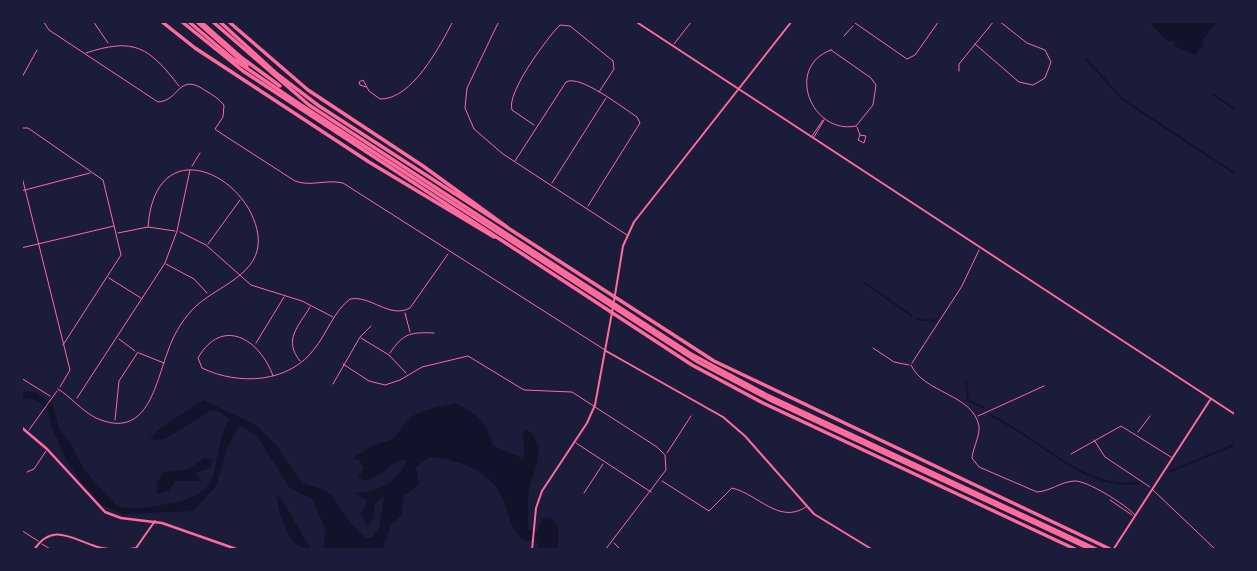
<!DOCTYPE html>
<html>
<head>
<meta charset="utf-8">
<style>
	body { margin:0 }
	#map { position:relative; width:1257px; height:571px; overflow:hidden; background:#1b1b3a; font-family:Spectral,serif }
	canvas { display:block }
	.frame { position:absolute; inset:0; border:23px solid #1b1b3a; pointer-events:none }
</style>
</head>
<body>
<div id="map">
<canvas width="1257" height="571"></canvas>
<div class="frame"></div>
</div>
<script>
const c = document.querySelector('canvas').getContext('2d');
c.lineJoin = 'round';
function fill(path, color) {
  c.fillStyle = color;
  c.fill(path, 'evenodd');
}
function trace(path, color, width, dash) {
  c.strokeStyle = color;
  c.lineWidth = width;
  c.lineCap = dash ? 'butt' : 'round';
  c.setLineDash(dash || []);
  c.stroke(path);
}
fill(new Path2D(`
	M1148,21H1218L1203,39V45L1195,55L1174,46L1175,41H1167Z
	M21,391L35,392L53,405L59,429L71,444L84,470L117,506C133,511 151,507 167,504C231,494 206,464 229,420C225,414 218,410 211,410L165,439L150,440L158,430L203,400L256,425L276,445L302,483L322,489L333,497L351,524L366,538L373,537L379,528L384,497L375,503L374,517L367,527L361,514L367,501L355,493C377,492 399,483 407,459C391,460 381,478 364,481L358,476L364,469L360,461L353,458L374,445L392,440L410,417L429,409L456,403C480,417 485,419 493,446L522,458L525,452L522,432L526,429C550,448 534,466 529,490C527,503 529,516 528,529L537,533L542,518H551L558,527V550H539L536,539L527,541C511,533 511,520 505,504C494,471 461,460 430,457L416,467L419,484C400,503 406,483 401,516L391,525L382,550H323L326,530L312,499L290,488L257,436L239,425L228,446L216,486L193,511L122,514L102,505L78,478L66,459L53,430L47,408L34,399L21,398Z
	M204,458L213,460L210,468L196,473L201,481H175L169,490L157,494V483L163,473L189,469Z
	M276,494L282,500L311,550C287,550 279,511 276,494Z`), '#12122b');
trace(new Path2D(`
	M1087,60L1123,100L1233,172
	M1214,95L1236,110
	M865,283L912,316
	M916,319L935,321
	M966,383L968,400L984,408
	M990,415C1038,436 1082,491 1138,483
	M1169,472L1236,444`), '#12122b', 2);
trace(new Path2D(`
	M43,21L49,30L158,102C180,101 178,71 206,91C213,95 219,99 224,105L223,117L215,129L219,132L295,181C311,187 326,179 343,183L605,350
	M93,21L108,43
	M499,21L467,88L465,108L474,129L503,154L627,235
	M855,23L907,59L915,55L939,21
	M844,36L853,26
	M674,44L692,21
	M975,44L1019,82L1033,85L1045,78L1051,62L1045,50L1027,43L999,21
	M831,50L871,78L876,85L873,105L856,126C812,135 784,67 831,50Z
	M86,53C134,37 149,47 179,86
	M959,71V64L994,21
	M21,79L37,50
	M366,87L360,85L359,82L363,80L369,91L380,99C412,100 440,46 453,21
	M534,125L512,110C506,93 547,38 560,25L570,26L613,61L614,69L599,92
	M857,127L860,135L858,140L864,143L866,136L860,135
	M21,128H28L103,180L121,255L63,345
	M812,136L823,120
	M814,137L824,120
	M515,161L566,82C580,74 623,108 637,117L640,123L588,206
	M192,166L200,153
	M21,173L70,370L60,387
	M552,183L606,98
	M21,191L90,173
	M180,232L206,245L251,285L302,301L333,317
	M118,233L148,227L175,231
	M208,244L240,200
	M21,248L114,226
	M166,264L194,279L207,293
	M109,278L141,298
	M405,313L410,332
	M361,338L389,355L406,373
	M119,339L135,351
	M256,343L284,297
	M873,348L894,362L909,365
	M139,353L164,363
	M390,353C403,333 411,332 434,333
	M300,361C283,340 298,327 310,307
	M912,363L962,286L979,250
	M343,364L369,381L385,385L400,380L422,367L468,356L524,390L572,392L657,447L665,455L666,470L605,550
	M911,365C923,393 973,394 979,426C980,437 973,447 972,458L979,467L1037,492C1051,491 1060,482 1074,481C1087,480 1126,505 1135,515
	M273,376C260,339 222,316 198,358L202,368C239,386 290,383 315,348C327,333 334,311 350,299C371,295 389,319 410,308L448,254
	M21,378L50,396
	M333,384L360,337L371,326
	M58,389C71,397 82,411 96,418C148,441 155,384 168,351C173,336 181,322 192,310C214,286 263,276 258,235C249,174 155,129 148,227
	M77,398L165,263L177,231L190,170
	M978,416L1044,386
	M115,420L119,381L138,352
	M29,430L57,391
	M1138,432L1150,416
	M1094,440L1105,457L1150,487
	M576,443L651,492
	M667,453L691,416
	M1071,454L1121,426L1171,457
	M27,472L34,469L46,451
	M662,481L709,511L732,488C758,494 779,525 806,507
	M1153,490L1216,550
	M584,493L603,464
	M1110,500L1132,515
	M21,530L38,541
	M614,543L621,550
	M42,544L52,550`), '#ff6b9d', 1);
trace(new Path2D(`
	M34,550C51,524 69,537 92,545C104,550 123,551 136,548L155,521`), '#ff6b9d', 2);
trace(new Path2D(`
	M635,21L1236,415
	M614,301L623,246L634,222L792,21
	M606,351L723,417L745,436L814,514L873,550
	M532,550L536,508L542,491L587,423L595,405L613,307
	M1113,550L1210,400`), '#ff6b9d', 2);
trace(new Path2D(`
	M21,427L47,449L105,512L121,518L162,523L239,550`), '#ff6b9d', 2.5);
trace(new Path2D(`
	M161,21L195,48L369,162L494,237
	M181,21L243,71L692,365L763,403L1077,550
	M188,21L233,59L301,105L698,362L772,401L1092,550
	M196,21L247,66
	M200,21L242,58L280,86
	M212,21L309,105L691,354L767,395L1098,550
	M219,21L277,74L319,106L714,361L1112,550
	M228,21L308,90L423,166L507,227`), '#ff6b9d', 3.5);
</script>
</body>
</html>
